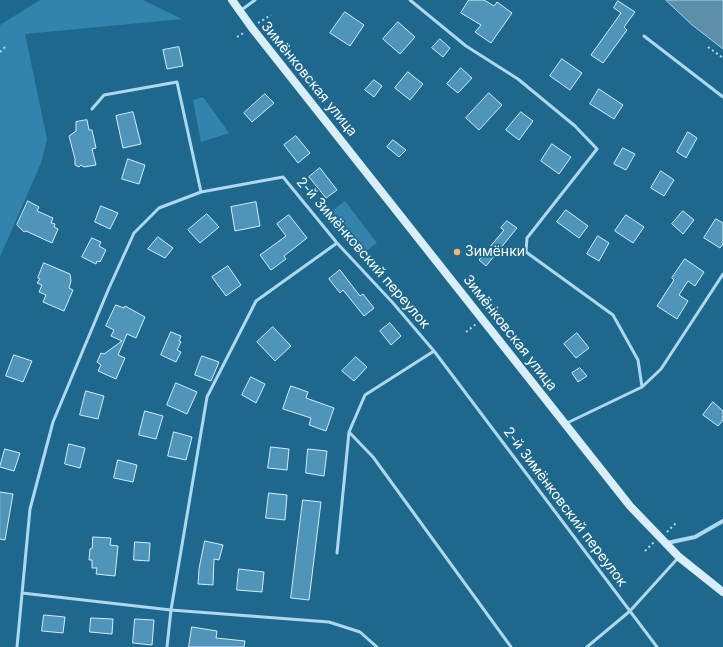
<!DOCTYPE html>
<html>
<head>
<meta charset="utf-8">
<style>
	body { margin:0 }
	canvas { display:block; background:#1e688e }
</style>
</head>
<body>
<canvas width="723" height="647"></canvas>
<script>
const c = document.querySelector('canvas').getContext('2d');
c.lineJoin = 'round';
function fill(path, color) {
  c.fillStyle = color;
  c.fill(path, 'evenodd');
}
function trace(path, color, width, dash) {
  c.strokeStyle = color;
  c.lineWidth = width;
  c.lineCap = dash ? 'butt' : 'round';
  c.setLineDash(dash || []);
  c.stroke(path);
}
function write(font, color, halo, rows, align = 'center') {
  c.font = font + ' Inter,sans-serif';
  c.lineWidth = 3.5;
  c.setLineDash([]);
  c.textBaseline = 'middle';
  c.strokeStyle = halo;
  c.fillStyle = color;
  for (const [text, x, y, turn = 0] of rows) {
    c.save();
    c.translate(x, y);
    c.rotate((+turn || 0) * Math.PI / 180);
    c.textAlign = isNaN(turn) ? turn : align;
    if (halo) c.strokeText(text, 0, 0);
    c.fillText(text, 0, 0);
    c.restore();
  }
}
fill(new Path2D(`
	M40,0H143L182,19L25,34L47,139L41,163L0,257V25Z
	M203,97L229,133L201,142L193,100Z
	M345,201L377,243L361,255L328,214Z`), '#3284ac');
const water = new Path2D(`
	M666,0H723V49L691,24Z`);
fill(water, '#5d8fa8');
trace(water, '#a0d5ee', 1);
const building = new Path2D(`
	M469,0H484L494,6L497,2L512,13L491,43L475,32L481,25L461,13Z
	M618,1L635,12L624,27L627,30L603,63L591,55L621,13L614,8Z
	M345,12L364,25L350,46L330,33Z
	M398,22L415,37L400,54L383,39Z
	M440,39L450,48L443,57L432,48Z
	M179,47L183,66L167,69L163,50Z
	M562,59L582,73L570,90L550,76Z
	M461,68L472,78L458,93L447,84Z
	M408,72L423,84L410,100L395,88Z
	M374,80L382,86L374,97L365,90Z
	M599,89L623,105L614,119L590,104Z
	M489,93L502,105L479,130L466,118Z
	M265,94L274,103L252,122L244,113Z
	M133,112L141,144L123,148L116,116Z
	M521,112L533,121L519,140L506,130Z
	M87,120L89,130H92L96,148L92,149L96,165L84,167L81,165L79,167L75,165V159L69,136L76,131V122Z
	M688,132L697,138L686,158L677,152Z
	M296,136L310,153L298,163L284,145Z
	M393,140L406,150L399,157L387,147Z
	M552,144L571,157L559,174L541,161Z
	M623,148L635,154L626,170L614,164Z
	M128,159L145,165L139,184L122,179Z
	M320,168L337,190L326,198L309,177Z
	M661,171L674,180L664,196L651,188Z
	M28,201L39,207L37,211L53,218L51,223L55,224L54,227L58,229L52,243L26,231L24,232L17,225Z
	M256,202L260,226L235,231L231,207Z
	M101,206L118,213L110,229L95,222Z
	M566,210L588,226L579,238L557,222Z
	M683,211L694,220L683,234L672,224Z
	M207,214L219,227L200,243L188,230Z
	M289,215L307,238L284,256L286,259L271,270L260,255L286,236L277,224Z
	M626,215L644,227L633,243L615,231Z
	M716,219L723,223V244L720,248L704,238Z
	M507,221L517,228L486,266L479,260L504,230L501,228Z
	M598,236L609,243L599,261L587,254Z
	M158,237L173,248L165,258L148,249Z
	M92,238L101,242L99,246L106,250L100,262L97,261L96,264L82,257Z
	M685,259L704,272L695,286L688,281L679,295L688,301L677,319L657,306L674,280L672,278Z
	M44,263L70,274L71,281L69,288L73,290L64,311L43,302L46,295L39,292L42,285L37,283L40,279L38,278Z
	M228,266L241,285L226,296L212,277Z
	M340,270L360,296L363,294L374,308L364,316L343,290L340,293L329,279Z
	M116,305L124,308L125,306L145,317L136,338L127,334L118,355L125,358L116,379L98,371L101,365L97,362L101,353L104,354L122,341L111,336L114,330L106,326Z
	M390,323L401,336L391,345L380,331Z
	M273,327L291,346L275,361L257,342Z
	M171,332L181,336L179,341L181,342L177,350L181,352L176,362L161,355Z
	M577,333L589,348L576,358L564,344Z
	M14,355L32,361L23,382L6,376Z
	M202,356L219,362L211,381L195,375Z
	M356,357L367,367L354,381L342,371Z
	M580,368L587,376L578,382L572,373Z
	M251,377L265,384L256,403L242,395Z
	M176,383L197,392L187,414L167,405Z
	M291,386L308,392L306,398L334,408L326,431L309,425L311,418L283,409Z
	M86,391L104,396L98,419L80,415Z
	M713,402L723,411V420L718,426L703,415Z
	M145,411L163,416L156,439L139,435Z
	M174,432L192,437L186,460L168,456Z
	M69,444L85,448L80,468L65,464Z
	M271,447L289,449L287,470L268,468Z
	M5,449L20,453L14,471L0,467Z
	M308,449L327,451L324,476L306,473Z
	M118,460L137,465L133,482L114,478Z
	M0,492L13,494L5,540L0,539Z
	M269,493L287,495L285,520L266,518Z
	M303,500L321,502L309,600L291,598Z
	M93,537L111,538L110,545L118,546L115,576L96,574L97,568H92V560H89L90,549L92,548Z
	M205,541L223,545L219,560L214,559L213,585L198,584L199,569Z
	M135,542L150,543L149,561L134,560Z
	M239,569L264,572L262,592L237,590Z
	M44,615L65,617L63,633L42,631Z
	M91,618L113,619L112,634L90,632Z
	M135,619L154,620L152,645L133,643Z
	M192,627L217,631L216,638L245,641L244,647H189Z`);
fill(building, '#4f95b9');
trace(building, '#d3ecf9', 1);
trace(new Path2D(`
	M258,23L271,15
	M237,37L245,32
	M708,47L723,58
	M0,52L6,46
	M489,314L498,307
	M466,332L476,324
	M667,532L676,523
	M645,551L654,542`), '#add8ed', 2, [2, 3]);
trace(new Path2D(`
	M410,0L466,46L518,79L575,126L597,149L527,238L526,252L613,315L638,360L642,387
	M240,11L255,0
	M644,36L723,97
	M92,109L104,95L177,82L201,192
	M434,351L365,395L349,432L373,457L511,647
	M567,423L642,387L661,369L723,274
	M337,553L349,432
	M22,593L171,610L329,622L360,632L377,647
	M17,647L30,509L53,422L109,288L134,233L159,208L201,192L283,177L337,243L393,303L434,351L657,647
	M167,647L171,610L207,397L256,301L337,243
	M587,647L630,611L678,558`), '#add8ed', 3);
trace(new Path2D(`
	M667,543L695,537L723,521`), '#add8ed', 4);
trace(new Path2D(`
	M232,0L252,28L630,506L679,557L723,592`), '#d9eef9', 8);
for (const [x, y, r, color] of [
	[457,252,4,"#fbb36c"]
]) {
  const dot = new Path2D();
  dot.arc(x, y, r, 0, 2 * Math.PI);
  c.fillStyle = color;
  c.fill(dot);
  trace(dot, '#1e688e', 1.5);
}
write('14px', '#fff', '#1e688e', [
	["Зимёнковская улица",309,79,51],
	["2-й Зимёнковский переулок",363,253,49],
	["Зимёнковская улица",510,333,52],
	["2-й Зимёнковский переулок",565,507,53]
]);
write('14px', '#fff', '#1e688e', [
	["Зимёнки",465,252]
], 'left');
</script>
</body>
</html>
